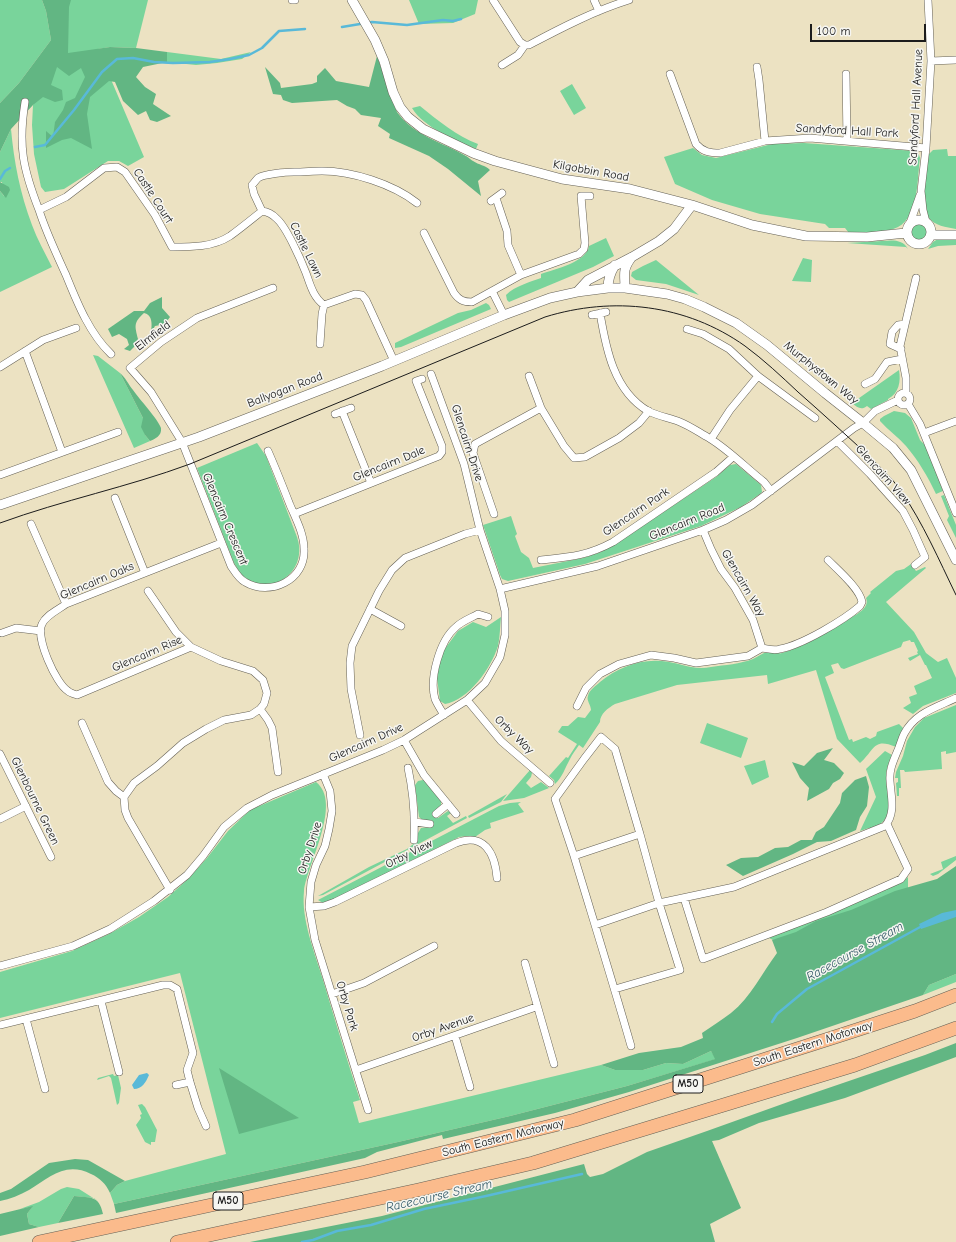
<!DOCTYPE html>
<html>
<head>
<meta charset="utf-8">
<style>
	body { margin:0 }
	#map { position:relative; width:956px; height:1242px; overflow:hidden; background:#ece2c2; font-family:"Comic Neue",sans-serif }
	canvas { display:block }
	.scale { position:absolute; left:810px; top:24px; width:116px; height:18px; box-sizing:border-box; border:2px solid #1c1c1c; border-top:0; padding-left:5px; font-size:12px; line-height:14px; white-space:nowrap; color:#1c1c1c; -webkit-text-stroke:3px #f6f6f2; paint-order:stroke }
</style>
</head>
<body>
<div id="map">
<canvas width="956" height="1242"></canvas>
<div class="scale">100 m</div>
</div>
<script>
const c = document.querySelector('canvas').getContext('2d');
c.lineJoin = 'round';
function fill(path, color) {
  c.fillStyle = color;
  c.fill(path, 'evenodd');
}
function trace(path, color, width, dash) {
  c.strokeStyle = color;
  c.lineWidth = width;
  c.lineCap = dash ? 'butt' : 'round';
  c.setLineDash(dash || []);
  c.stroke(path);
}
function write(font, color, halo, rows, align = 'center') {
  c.font = font + ' "Comic Neue",sans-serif';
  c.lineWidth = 3;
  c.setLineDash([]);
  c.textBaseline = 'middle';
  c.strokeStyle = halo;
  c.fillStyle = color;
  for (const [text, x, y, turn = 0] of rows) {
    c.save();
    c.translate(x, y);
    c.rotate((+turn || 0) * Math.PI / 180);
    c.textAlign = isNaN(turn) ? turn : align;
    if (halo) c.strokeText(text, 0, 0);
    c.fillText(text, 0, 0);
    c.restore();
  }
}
fill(new Path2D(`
	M0,0H42L46,11L51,40L19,83L0,103Z
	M68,0H148L136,48L110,47L98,49L144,157L128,166L119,161H108L64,189L45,192L41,187L34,154L32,125L33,105L56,66Z
	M409,0H478L475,14L453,23L419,24Z
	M167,52L221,59L251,52L242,59L217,63L196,65L167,62Z
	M572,84L586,108L574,115L560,91Z
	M420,106C437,120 457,136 478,144L476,149C456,140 424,128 412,108Z
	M11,129C14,162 20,193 32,225C37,239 45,253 52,267L0,292V191L4,196L2,182H0V152Z
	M804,143L915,151L919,155L920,158C917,179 919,216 898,227C887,233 861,233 849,233L845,228H829L825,224L760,214L712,200L675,184L664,157L693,148L702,155L716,158L772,144Z
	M947,149L948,156H956V229C946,227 935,226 928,217C920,206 926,167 929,154L933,150Z
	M911 232a8 8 0 1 1 16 0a8 8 0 1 1-16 0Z
	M606,238L614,256L593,267L509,302L507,300L506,295C515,286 530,282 541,278V274C555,269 587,262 589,246Z
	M938,239L956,240V245L938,246L928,249L933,242Z
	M882,241C892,240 903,239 908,249L906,247L847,243Z
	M803,258L812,260L811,282L792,281Z
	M656,260L699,295L666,284L636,280L631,276L632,272L643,266Z
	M486,303L489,305L491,309L401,347L395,348V343L458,313L471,310Z
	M93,355L98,356L120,373L143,418L145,435L150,441L134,448Z
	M899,370C901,382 899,393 888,399V400L871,409L867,406C861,411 857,407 852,403Z
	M894,411L905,413L911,418L920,440L925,445L929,454L943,491L936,494C928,477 918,460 906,446C898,437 888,430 880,421V419L884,416Z
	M257,443L266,456L297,537C309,571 272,599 243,576C239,572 237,568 234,563L197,468Z
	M736,464L761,485L762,492L760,494L741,507L701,526L585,564L508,581L502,579L500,575L483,525L511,516L517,534L515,536L521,552L529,558L533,568L583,558L601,552L620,541L716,477L730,465Z
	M944,495L956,525V538L947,520L949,516L941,496Z
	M911,564L916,571L925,567L926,568L886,602L914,632L926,653L938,662L947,658L956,678V693L923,706L913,714L903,708L911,703L909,697L917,694L914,686L932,678L926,665H925L920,655L910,661L908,658L918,654L917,652L918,651L914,642H911L910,640L903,642L901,647L844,669L841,668L838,663L831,665L834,673L825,677L849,740L852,739L853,742L866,737L870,739L876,736L877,732L899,724L903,728L896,747C873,737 875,750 860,763L837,739L816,670L768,684L767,675L677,685L615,704C608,708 600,714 600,722L583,748L579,745C576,750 572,754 570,759C565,768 562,778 555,784L554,780L549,776L566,757L568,758L577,744L558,732L562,726H568L578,717L585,718L591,710C591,705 586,700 588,696C589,690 596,686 600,682C617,668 639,659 661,661C679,662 692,671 711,667C725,665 740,664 753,659C757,657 760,655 764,653C769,651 776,654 782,653C806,646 828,632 849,619C857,614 870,608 866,598L871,593L870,592L896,571L904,569Z
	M501,617C500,626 500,637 498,646C491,668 469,700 445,704L440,701L437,678L441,654L458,631L473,622L486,627Z
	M956,705V752L946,754V751L941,752L942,769L905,772L904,770H900L901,788H899V796H897L896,783L898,782V778H895L896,772L903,756L907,741L915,727L924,718Z
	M707,723L748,738L741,758L700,743Z
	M885,751L892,755C890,762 886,769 886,776C886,799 899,816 872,829L869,828L860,831L876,797L866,769Z
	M765,760L769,777L752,785L744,766Z
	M530,770L532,773L531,777L526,783L531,788L541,782L549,788L524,798L503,801Z
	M423,780H426L441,801V806L434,812L438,818L448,811L451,813L447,816L453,823L466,816L467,818L323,895L318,896L369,867L407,849L417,841L418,833L421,828L431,827L419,817L415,785L418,781Z
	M316,782C343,803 307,864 304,891C301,920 315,953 323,980C335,1020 347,1060 360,1100L353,1102L359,1123L601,1065L615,1070H643L666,1063L683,1064L711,1051L716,1059L627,1086L510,1116L398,1142L114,1204L110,1193L117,1185L125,1181L226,1154L180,973L0,1018V972L72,951L109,934L139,917L168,897L188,879L207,858L228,831L250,810Z
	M507,794L501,802L469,818L468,816Z
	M521,802L518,804L524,812L490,823L491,828L485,830L475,837L467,836L459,837L329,903H323L318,900L499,806L510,803Z
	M956,856V860L938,874L933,876L930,874L943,869L941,862Z
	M908,877V889L796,936L773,940L769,938L724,955L897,882L900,884Z
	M956,974V982L923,995L929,985Z
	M113,1074L114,1076L118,1075L121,1088L119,1103L117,1105L111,1078L109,1076L97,1080L98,1078Z
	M142,1104L145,1107L157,1130L155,1142H151V1145L145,1142L136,1125L141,1118L140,1115L142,1114L138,1105Z
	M67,1187L79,1189L98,1201L94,1198L74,1196L58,1223L39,1227L29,1224L27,1214L32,1207L20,1209L39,1202L61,1189Z`), '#79d49b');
fill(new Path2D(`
	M42,0H71L69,7L68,53L110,47L136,48L167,52V62L143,67L136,77L145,87L156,94L153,104L171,116L157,122L150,120L146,111L138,115L123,101L115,82L109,81L90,97L87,114L92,149L71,138L62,140L46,148V131L53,137L55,122L63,110L66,102L75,98L85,77L81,68L69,76L57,67L51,85L62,90L63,100L55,102L43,97L33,105L11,129L0,152V103L19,83L51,40L46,11Z
	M377,56L397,112C414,136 442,142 466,156C468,157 471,160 473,161C479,165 485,165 490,170L478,181L481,196L448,169L429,156L389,138L390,134L378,126L381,118L361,115L355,109L347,106L337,100L292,103L283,100L281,95L273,94L265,67L280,83L281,88L312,84L317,82V76L325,68L336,81L369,87Z
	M0,182L9,187L10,190L6,198L0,191Z
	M162,297V308L170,317C166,323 163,325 155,326L151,333C152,325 153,315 144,313C133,323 135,326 138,339L134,347L130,351L124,349L129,345L127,339L119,334L112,337L108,329L134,311H144L150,303Z
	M120,373C126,378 128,384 133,390C139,399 158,419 161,428C162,436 155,439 150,441L145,435L141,427L143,418Z
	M833,748L824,760L834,763L844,773L840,779L833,783L829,789L807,801L809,788L800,778L792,762L804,766L817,753Z
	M866,776L869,787L867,806L860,817L856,830L831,841L817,842L793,854L743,876L726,865L741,858L758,857L775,848L788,847L801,840H812L816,832L824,827L840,803L842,793L855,780Z
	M956,866V974L929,985L923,995L797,1038L629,1092L555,1113L443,1139L442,1135L377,1152L365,1158L116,1213L114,1204L398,1142L510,1116L627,1086L715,1059L711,1051L683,1064L666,1063L643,1070H615L601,1065L639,1053L681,1047L703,1038L702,1033C712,1026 722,1020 731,1013C751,997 762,973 777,953L772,940L796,932L816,921L851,910L895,891L937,879Z
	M956,1043V1057L845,1098L759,1123L719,1140L712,1141L741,1208L710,1224L715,1242H250L382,1216L584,1164L587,1174L590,1177L603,1174L647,1152L707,1131L802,1097L925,1055Z
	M219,1068L299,1118L239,1134Z
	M75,1159L88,1160L125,1181L117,1185L110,1193C106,1184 100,1178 91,1174C65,1161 49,1178 29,1190C20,1195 10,1199 0,1201V1193L11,1189L49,1163Z
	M74,1196C91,1198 99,1195 103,1214L58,1223Z
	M33,1206L27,1214L29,1224L39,1227L0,1236V1214Z`), '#62b683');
fill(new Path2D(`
	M956,910V917L921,929L919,924L942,913Z
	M147,1073L149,1075C146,1082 142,1089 134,1089L132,1085L139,1075Z`), '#59b9d8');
trace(new Path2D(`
	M342,27L372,22L407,25L443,20L453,21L461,19
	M35,147L45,145L74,110L102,72L117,59L133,58L154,62L173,63L210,62L230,59L249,55L262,48L279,31L305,29
	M0,179L5,171L10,168
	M772,1022L777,1014L807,989L922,926
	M302,1242L313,1240L337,1231L371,1225L424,1209L486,1196L582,1174`), '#59b9d8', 2.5);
const minor = new Path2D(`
	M292,0H295
	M493,0L520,42L525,45
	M594,0L599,11
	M525,45H529C561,28 594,11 629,0
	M931,61L956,60
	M502,65L518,55L525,45
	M757,67L759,80L765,141
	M670,74L696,144C703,152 710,153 720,153L765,141L810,138L926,148
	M846,74L847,141
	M25,102C18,146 23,169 39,210
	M496,198L507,231L508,245L521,275
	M491,201L502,193
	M262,211C268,212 272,214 276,218C286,226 301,260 306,273C310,284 313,297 324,305L355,294L362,295L366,300L394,361
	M262,211L254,194L252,185C254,183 256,180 258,178C264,174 286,172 294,172C304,172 313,171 322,171C352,171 393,184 417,203
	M926,222L923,210L921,191L926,148L931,61L928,0
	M910,223L920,195
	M424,233L454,293C459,300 463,302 472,302L521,275L579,254L584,249L585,243L581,196H590
	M492,291L504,315
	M600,313C606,349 614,391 648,411C658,416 670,418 680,422C690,426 700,433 709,438C729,450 746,468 764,482L771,491
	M592,315L606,312
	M687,329L703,334L729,349L758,376L815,418
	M320,344L322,314L324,305
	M901,349L890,344L892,332L898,325L905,324
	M25,351L62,452
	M111,354C89,333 77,302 66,275C56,253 46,232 39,210L66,197L104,168L117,167L125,172L155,215L172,247C192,247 213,247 230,236C241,228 252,219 262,211
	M0,367L43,340L76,328
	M529,376L541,408L564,446L574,458L585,457L619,438L639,423L649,411
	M865,384L875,379L887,362L902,359
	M898 399a6 6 0 1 1 12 0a6 6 0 1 1-12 0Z
	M906,393V378L900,346L916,278
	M908,404L920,424L956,513
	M342,411L371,483
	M335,414L351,408
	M924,433L956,421
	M711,439L730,410L758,376
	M837,441L870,474L903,511L913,530L925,557L915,565
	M268,451C276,469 283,487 290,505C296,519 304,534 304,549C306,580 270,597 245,582C239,579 235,572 231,566L182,442L151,392L130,368L161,342L197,318L273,288
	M0,475L118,432
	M115,498L145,573
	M294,514L439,456L442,452V446L416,381L422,379
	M494,514L473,453L475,444L541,408
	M31,524L66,604
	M703,530L711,549L721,569L735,588L753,620L762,648
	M541,560C570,557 587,556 613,542L716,472L733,457
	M500,589L598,566L703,530L726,520L752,505L854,428L863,423L875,411L898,400
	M148,591L176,632L191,647
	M370,609L401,626
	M2,633L16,628L41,631
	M762,648C768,649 774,651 780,649C802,645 844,620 860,606L862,602C860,589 838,570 828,560
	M467,700L501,741L550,783
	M577,706L586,688L600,674L619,664L651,655L674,658L696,663L748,656L762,648
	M260,709L268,720L272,728L278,772
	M444,715C441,710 437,704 435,699C429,678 440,640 456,627C462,621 471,618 478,614L488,617
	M82,723L108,782L116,791L124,797
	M360,735L351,689L350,663L352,646L379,591L392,570L405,558L465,534L480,530
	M404,740L424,775L456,814
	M0,754L51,857
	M408,768C413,791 415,816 414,840
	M323,774L330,791L332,811L329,829L325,846L316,865L311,882L309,907L315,940L368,1110
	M124,797L134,783L157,766L183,743L206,729L224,720L251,715L260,709L264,704L267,693L263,680L253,671L221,661L191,647L77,695C74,694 70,693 68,691C56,684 35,637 42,624C46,615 58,610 66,604L221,543
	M124,797L125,810L128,818L170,890
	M436,814L448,804
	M0,819L26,806
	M415,822L430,824
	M574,856L555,799L584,759L601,737L615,749L640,834
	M684,898L703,959L719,953L827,912L901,879L908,869L887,824
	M309,907L324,906L335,902L456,843C484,832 495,853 497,878
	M595,925L659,903L640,834L574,856C593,919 613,983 631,1046
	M525,963L554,1064
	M0,966L73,946L110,929L154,901L187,875L203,856L224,827L247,808L272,795L383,750L404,740L467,700L485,683L500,657L505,635V611L500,589L480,530L464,464L431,374
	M615,989L680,970L659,903L734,887L885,826C896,813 891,797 890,781C889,770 893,762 897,752C900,746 901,740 904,734C915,713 935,708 956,698
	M332,994L364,983L434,946
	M101,1001L119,1072
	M26,1019L45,1089
	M0,1025L163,985H170L177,989L193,1053L187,1070L190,1082L198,1108L206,1126
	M455,1036L470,1087
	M356,1070L536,1007
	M176,1085L190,1082`);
const tertiary = new Path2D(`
	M352,0L375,40L384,61L393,92L400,107L408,117L423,129L473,153L495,161L562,179L630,189L692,205L752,225L806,236L867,237L906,233
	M907 232a12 12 0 1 1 24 0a12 12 0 1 1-24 0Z
	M931,235H956
	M608,288C608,279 610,273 615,265
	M625,288C625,275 622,270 631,258
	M577,292L588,280L632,257L659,241L674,229L692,205
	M0,505L199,437L382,366L504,315L550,298L577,292L608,288H625L667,294L685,299L704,307L736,323L767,345L825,393L863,423L893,448L911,470L956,560`);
const motorway = new Path2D(`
	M39,1242L365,1172L575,1120L838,1036L915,1011L956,995
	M177,1242L418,1190L533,1163L855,1065L956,1028`);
trace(minor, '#656156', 8);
trace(tertiary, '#656156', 10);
trace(motorway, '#656156', 14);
trace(minor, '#fff', 7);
trace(tertiary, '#fff', 9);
trace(motorway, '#fbbb8c', 13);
trace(new Path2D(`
	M0,523C63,500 128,487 190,464L545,317C613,296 686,304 745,346C764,360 781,376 798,392C822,413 846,435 870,457C881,468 892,478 901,491C923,523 939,560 956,595`), '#1c1c1c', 1);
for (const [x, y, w] of [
	[688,1084,30],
	[228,1201,30]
]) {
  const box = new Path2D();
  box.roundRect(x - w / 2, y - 9, w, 18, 3);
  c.fillStyle = '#f6f6f2';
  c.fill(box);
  trace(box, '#1c1c1c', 1);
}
write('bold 11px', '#1c1c1c', null, [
	["M50",688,1084],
	["M50",228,1201]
]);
write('12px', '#1c1c1c', '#f6f6f2', [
	["Sandyford Hall Avenue",916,107,-87],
	["Sandyford Hall Park",847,131,3],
	["Kilgobbin Road",591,171,10],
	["Castle Court",153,196,57],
	["Castle Lawn",306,250,64],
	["Elmfield",153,336,-37],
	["Murphystown Way",821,373,39],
	["Ballyogan Road",285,390,-21],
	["Glencairn Drive",467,443,72],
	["Glencairn Dale",389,464,-22],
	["Glencairn View",883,475,48],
	["Glencairn Park",636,512,-34],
	["Glencairn Crescent",225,519,67],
	["Glencairn Road",687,522,-22],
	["Glencairn Oaks",97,581,-23],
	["Glencairn Way",743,583,60],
	["Glencairn Rise",147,654,-23],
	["Orby Way",514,735,44],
	["Glencairn Drive",366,743,-24],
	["Glenbourne Green",35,801,64],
	["Orby Drive",310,848,-72],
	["Orby View",409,854,-26],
	["Orby Park",347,1006,73],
	["Orby Avenue",443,1028,-19],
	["South Eastern Motorway",813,1044,-18],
	["South Eastern Motorway",503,1138,-14]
]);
write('italic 13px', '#345b67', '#f6f6f2', [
	["Racecourse Stream",855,952,-29],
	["Racecourse Stream",439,1196,-13]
]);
</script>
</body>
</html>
